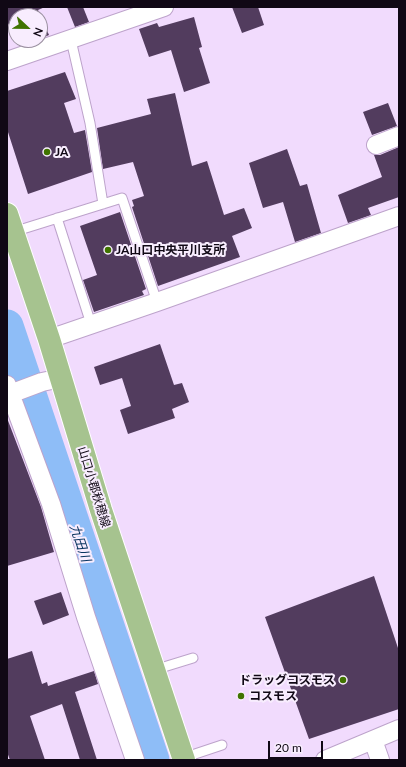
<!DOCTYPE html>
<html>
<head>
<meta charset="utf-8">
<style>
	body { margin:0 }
	#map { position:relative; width:406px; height:767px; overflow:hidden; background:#f1dbfd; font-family:Lato,sans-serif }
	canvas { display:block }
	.frame { position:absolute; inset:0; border:8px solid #100815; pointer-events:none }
	.north { position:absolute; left:8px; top:8px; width:40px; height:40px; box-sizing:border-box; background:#f8edfe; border:1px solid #9b91a1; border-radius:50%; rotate:112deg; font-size:11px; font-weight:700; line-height:16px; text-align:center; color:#100815 }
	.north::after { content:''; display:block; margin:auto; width:14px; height:18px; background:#407400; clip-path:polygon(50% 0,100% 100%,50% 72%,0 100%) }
	.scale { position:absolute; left:268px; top:741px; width:55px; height:18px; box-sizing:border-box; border:2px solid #100815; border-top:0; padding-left:5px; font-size:12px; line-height:14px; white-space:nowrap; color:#100815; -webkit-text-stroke:3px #f8edfe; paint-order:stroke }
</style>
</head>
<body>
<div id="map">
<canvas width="406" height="767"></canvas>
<div class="frame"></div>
<div class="north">N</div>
<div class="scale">20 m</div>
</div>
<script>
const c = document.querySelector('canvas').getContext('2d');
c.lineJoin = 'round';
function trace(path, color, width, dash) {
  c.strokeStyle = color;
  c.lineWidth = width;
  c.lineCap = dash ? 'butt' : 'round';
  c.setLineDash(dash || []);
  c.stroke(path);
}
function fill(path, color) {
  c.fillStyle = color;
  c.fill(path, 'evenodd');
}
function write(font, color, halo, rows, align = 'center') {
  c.font = font + ' Lato,"Noto Sans JP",sans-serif';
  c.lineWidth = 4;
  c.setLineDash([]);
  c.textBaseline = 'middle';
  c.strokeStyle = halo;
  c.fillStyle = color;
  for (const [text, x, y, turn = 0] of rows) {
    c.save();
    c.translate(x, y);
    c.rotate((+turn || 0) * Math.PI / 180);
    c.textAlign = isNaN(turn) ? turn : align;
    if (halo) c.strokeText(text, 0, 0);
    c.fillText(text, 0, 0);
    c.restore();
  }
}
trace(new Path2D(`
	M7,332L9,331`), '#8ebdf7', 5.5);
trace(new Path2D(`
	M7,326L153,760`), '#8ebdf7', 33);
fill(new Path2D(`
	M7,7H45L38,10L49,35L40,39V16H16V32L12,23L7,25Z
	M67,7H83L89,22L75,27Z
	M232,7H258L264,25L242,33Z
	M194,17L202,47L199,48L210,83L184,92L171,50L149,57L139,29L157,23L159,27Z
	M19,40H36L21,45Z
	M65,72L76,99L64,103L74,133L85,130L92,172L28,194L7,129V91Z
	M175,93L192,166L207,161L224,215L244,208L252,228L232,236L240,257L158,286L132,207L134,206L132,200L144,196L133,162L103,169L97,128L151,114L147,99Z
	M388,103L397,126L372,135L363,112Z
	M399,147V197L368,208L371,215L348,223L338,195L382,177L374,155H380Z
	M287,149L300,186L307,184L321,233L295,242L283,202L263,208L249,163Z
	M120,212L146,289L142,291L144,295L94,312L83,280L97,275L80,226Z
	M160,344L174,385L182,383L189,402L172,409L175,418L128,434L120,410L131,406L122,378L100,385L94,367Z
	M7,418L41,507L54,552L7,566Z
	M374,576L399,651V709L309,739L265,617Z
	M61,592L69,615L43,625L34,601Z
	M32,651L42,684L47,682L48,686L94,671L98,684L75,692L97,760H80L62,704L30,716L45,760H10L7,752V659Z`), '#523c5e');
const service = new Path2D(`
	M71,40L90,123L103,204
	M57,218L91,324
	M13,232L122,198L157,302
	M154,670L193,658
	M183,758L222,745`);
const minor = new Path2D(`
	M7,61L164,7
	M376,145L399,136
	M49,339L157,302L399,216
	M7,385L51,504L86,617L135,760
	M10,394L42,382L61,378
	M373,740L380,760
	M325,760L399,729`);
const primary = new Path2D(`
	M7,214L49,339L101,510L184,760`);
trace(service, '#bda3cb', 11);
trace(minor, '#bda3cb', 20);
trace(primary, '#fff', 24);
trace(service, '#fff', 9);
trace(minor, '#fff', 18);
trace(primary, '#a6c38f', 22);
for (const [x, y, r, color] of [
	[47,152,4,"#407400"],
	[108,250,4,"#407400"],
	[343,680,4,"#407400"],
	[241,696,4,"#407400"]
]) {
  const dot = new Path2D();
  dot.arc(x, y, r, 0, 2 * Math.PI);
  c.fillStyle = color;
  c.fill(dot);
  trace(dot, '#f8edfe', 1.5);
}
write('bold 12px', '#100815', '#f8edfe', [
	["JA",55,152],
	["JA山口中央平川支所",116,250],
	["ドラッグコスモス",335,680,"right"],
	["コスモス",249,696]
], 'left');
write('12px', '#100815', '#f8edfe', [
	["山口小郡秋穂線",94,487,73]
]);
write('italic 13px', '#08335f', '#f8edfe', [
	["九田川",80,543,71]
]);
</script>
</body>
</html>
